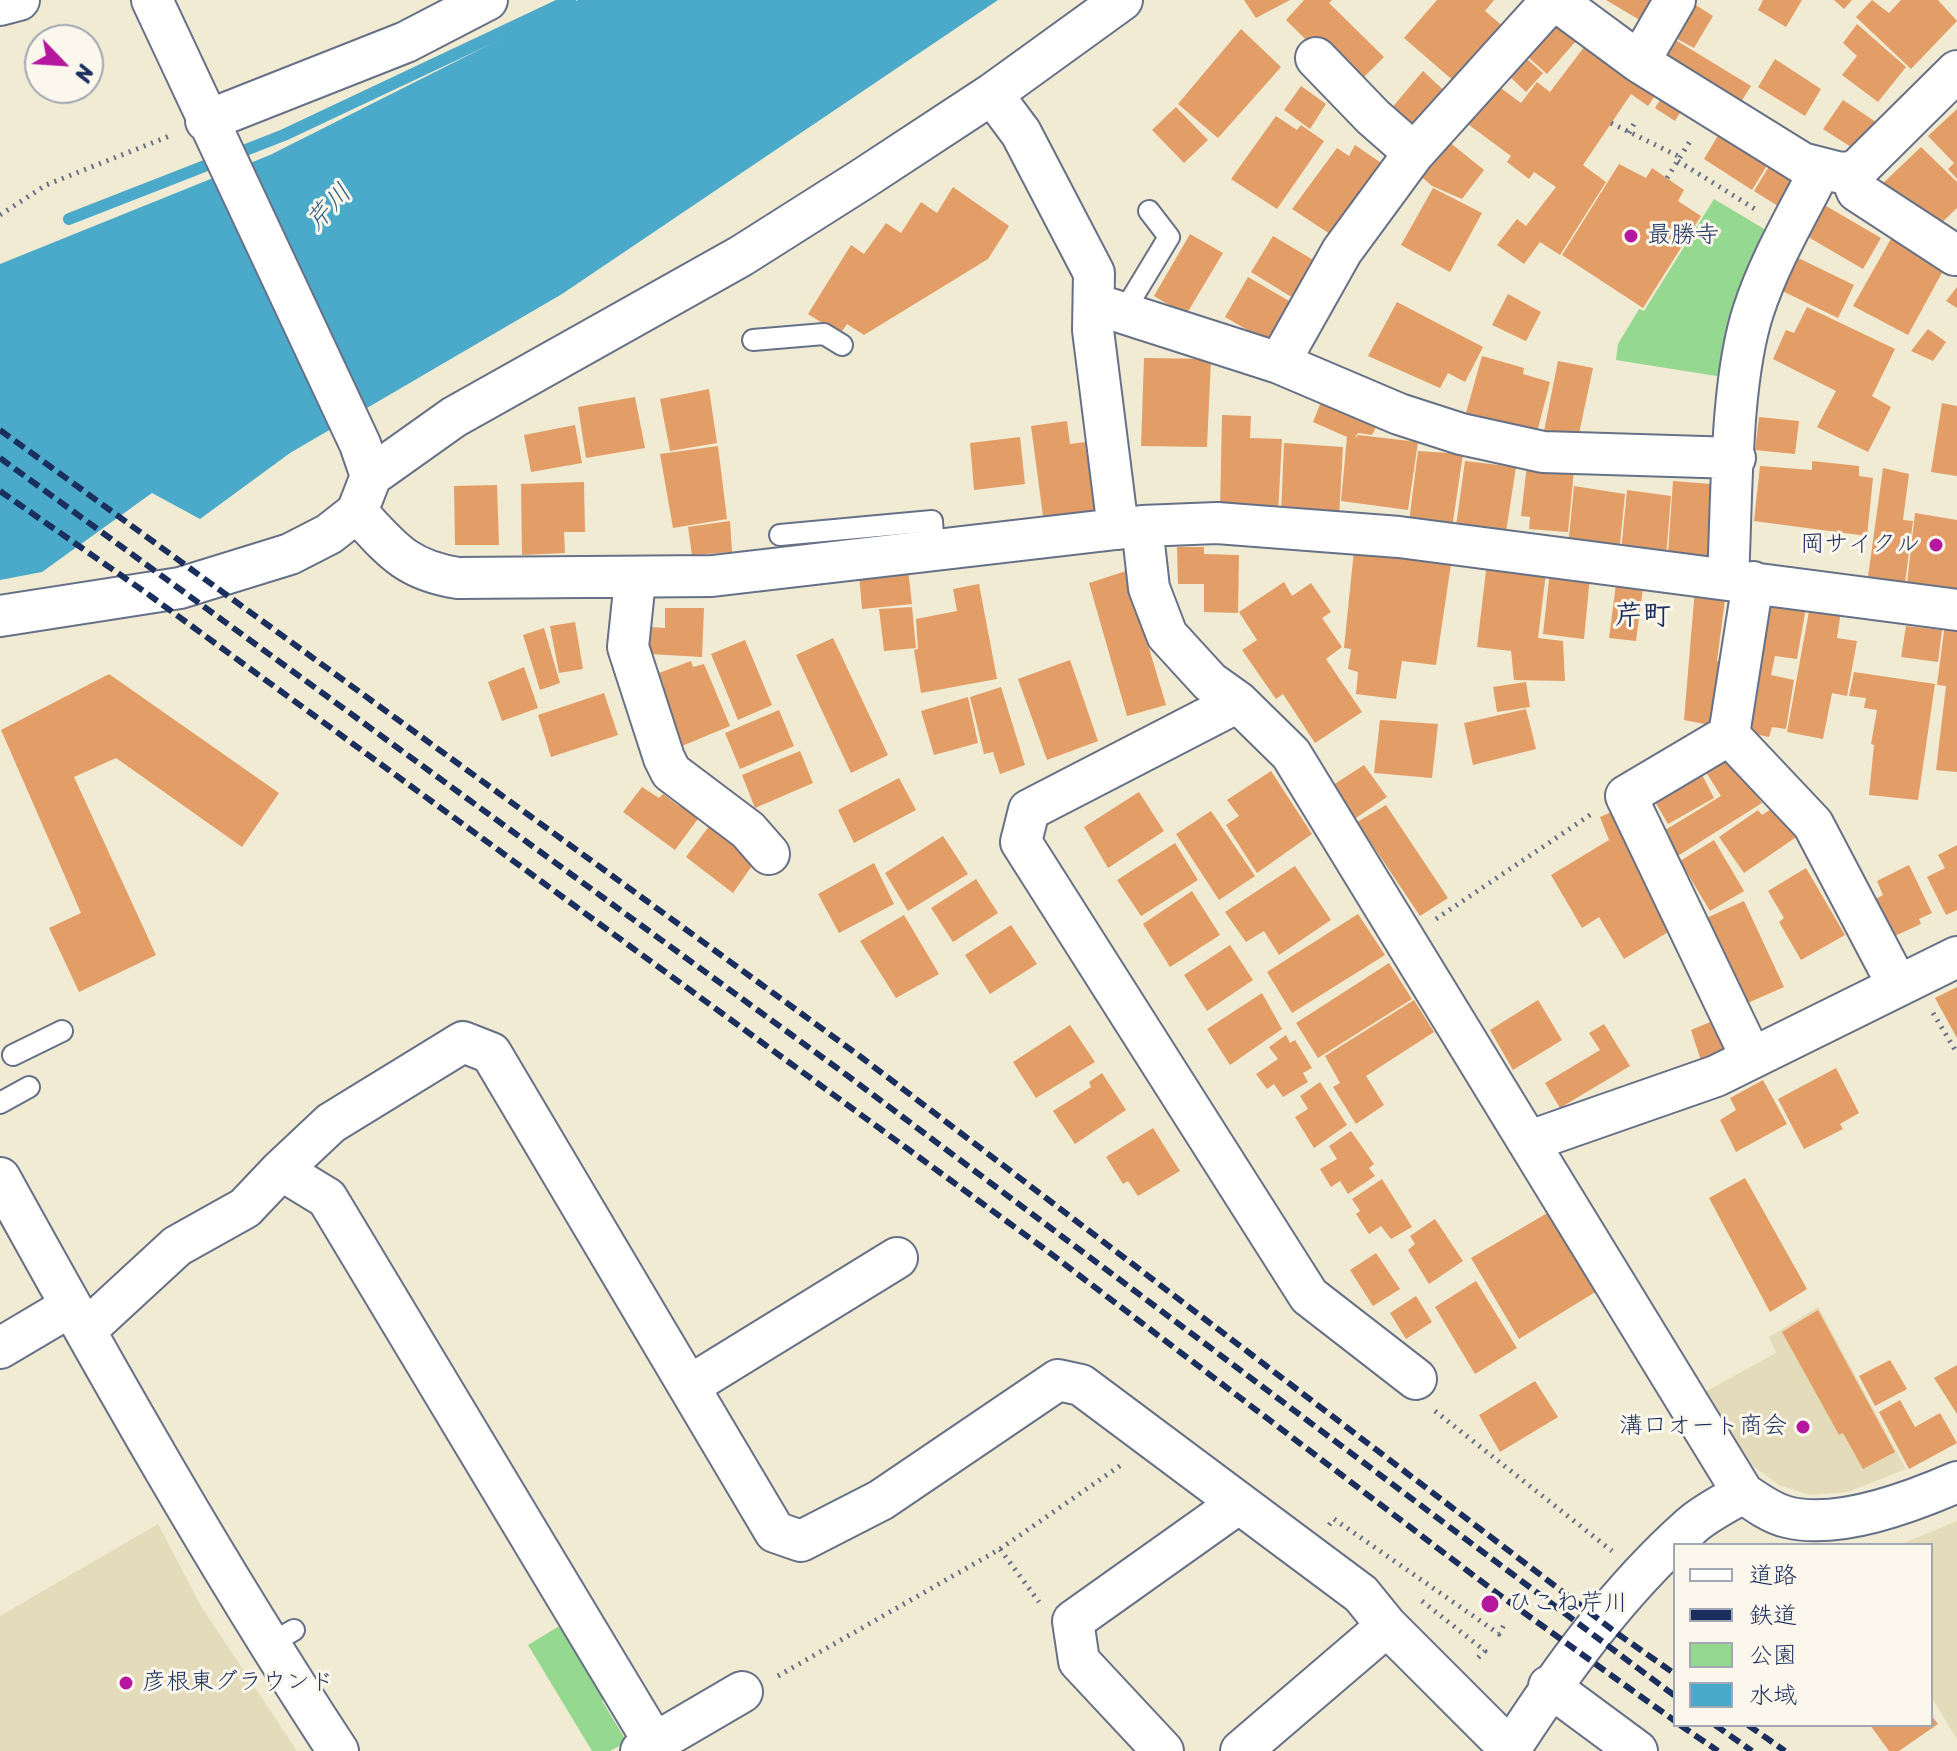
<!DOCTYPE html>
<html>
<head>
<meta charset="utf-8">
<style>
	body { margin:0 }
	#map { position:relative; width:1957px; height:1751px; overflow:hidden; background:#f2ebd3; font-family:Sriracha,"Klee One",sans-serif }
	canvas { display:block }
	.legend { position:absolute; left:1673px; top:1543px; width:260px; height:184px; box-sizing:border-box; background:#fbf7ec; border:2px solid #a1a7b3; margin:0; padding:10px 14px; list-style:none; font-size:24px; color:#1b2f5e }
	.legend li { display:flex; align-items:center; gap:16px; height:40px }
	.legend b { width:40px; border:2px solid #a1a7b3 }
	.north { position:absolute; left:24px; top:24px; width:80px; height:80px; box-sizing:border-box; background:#fbf7ec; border:2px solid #a1a7b3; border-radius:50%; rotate:115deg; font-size:22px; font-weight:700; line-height:32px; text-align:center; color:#1b2f5e }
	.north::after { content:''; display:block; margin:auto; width:28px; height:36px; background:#b5179e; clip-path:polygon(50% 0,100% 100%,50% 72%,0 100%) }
</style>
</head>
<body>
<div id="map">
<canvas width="1957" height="1751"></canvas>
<ul class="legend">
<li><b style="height:10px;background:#fff"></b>道路</li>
<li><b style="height:10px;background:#1b2f5e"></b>鉄道</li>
<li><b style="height:22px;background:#95d890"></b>公園</li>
<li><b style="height:22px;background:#4ba9ca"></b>水域</li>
</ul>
<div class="north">N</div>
</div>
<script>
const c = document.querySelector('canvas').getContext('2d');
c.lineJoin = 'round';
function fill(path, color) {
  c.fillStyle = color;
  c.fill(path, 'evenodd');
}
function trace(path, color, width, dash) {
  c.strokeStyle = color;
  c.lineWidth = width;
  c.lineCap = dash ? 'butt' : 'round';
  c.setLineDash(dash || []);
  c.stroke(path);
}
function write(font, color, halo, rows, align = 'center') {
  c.font = font + ' Sriracha,"Klee One",sans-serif';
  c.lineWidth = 6;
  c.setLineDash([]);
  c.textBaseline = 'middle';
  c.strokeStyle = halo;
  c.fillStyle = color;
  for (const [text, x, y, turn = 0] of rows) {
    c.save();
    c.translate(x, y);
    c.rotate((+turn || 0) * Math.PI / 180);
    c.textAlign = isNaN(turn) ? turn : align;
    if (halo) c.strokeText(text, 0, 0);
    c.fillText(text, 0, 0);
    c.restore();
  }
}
fill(new Path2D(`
	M1818,1307L1906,1469L1848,1492L1809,1495L1779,1485L1745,1460L1701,1394L1776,1353L1769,1337Z
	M1957,1521V1739L1931,1697V1545H1899Z
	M158,1524L201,1606L297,1751H0V1616Z`), '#e4dbba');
fill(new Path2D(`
	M1714,199L1776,236L1729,378L1616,360L1618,344L1639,309L1644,311Z
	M561,1625L606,1696L602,1701L627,1742L610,1751H592L528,1645Z`), '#95d890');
fill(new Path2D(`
	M578,0H998L562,294L290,453L200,519L152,493L42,572L0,580V264L270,155Z`), '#4ba9ca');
trace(new Path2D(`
	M69,219L284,135L570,0`), '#4ba9ca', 12);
fill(new Path2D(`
	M1244,0H1290L1256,18Z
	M1304,0H1332L1329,3L1384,57L1354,87L1286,20Z
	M1437,0H1494L1485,11L1505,28L1456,83L1404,38Z
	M1606,0H1657L1643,22Z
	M1688,0L1713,16L1694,48L1668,34Z
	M1763,0H1802L1786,27L1758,10Z
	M1834,0H1852L1844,9Z
	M1872,0L1889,13L1901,0H1938L1957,21L1911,69L1856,17Z
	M1554,7L1583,33L1547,74L1518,48Z
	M1857,24L1906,67L1878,102L1842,75L1857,56L1843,43Z
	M1241,29L1281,67L1218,138L1178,104Z
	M1669,36L1751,86L1734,113L1654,61Z
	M1591,38L1659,90L1648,106L1631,94L1583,165L1606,182L1560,255L1540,242L1524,264L1497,245L1517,219L1526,226L1556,187L1534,172L1529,179L1507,162L1511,156L1465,122L1494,83L1521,103L1537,82L1550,92Z
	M1520,53L1543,73L1526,92L1504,71Z
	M1775,59L1821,89L1805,116L1758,87Z
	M1423,71L1452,98L1415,139L1385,116Z
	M1301,86L1326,104L1310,129L1284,110Z
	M1664,94L1684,106L1675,121L1655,108Z
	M1843,100L1876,122L1851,147L1823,129Z
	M1176,107L1208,140L1184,163L1152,130Z
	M1957,109V179L1948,169L1954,163L1928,136Z
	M1276,116L1297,130L1301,125L1324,141L1277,209L1231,179Z
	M1723,127L1771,159L1752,190L1704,159Z
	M1443,137L1484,170L1462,199L1432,186L1415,171Z
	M1355,145L1390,169L1339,240L1292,209L1337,148L1349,156Z
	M1921,147L1957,182V208L1930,234L1879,187Z
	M1773,160L1804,180L1786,211L1754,191Z
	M1619,164L1646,178L1652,168L1684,190L1678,201L1701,216L1643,308L1562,255Z
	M953,187L1009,226L988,259L864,335L847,324L840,334L808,314L851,245L864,254L886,223L901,233L921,202L937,213Z
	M1433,188L1482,213L1450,272L1401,245Z
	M1821,203L1881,238L1863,269L1803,234Z
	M1896,230L1949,260L1908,335L1853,306Z
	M1190,234L1223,253L1186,315L1154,296Z
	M1273,236L1320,264L1298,301L1251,272Z
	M1788,253L1854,285L1838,318L1772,286Z
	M1248,277L1296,305L1272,344L1225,317Z
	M1957,287V308L1946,301Z
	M1508,294L1541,312L1526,341L1492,325Z
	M1397,302L1483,347L1465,382L1448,373L1440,388L1368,356Z
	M1807,307L1895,349L1872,396L1891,407L1868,452L1817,427L1836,391L1773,359L1786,330L1794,333Z
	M1928,329L1946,342L1933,361L1911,351Z
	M1482,356L1524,368L1523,374L1550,382L1534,444L1462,427Z
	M1144,358L1211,359L1207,447L1141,446Z
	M1558,361L1593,368L1578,438L1544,431Z
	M709,389L717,443L670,451L660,399Z
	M1325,392L1381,417L1372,435L1358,433L1354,439L1358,435L1418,442L1408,510L1341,501L1347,437L1313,422Z
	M635,397L645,448L586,458L578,407Z
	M1942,403L1957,406V476L1931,472Z
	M1222,415L1251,416L1250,438L1282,439L1278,514L1220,511Z
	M1759,417L1799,421L1795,454L1755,450Z
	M1067,421L1070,444L1099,440L1111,515L1044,524L1031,426Z
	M575,425L582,463L531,472L524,435Z
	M1020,437L1025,484L974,490L970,443Z
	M1284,443L1343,447L1339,518L1281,515Z
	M718,446L727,519L673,528L660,454Z
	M1418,451L1463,454L1452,528L1409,522Z
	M1465,461L1516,467L1506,532L1456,526Z
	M1812,461L1859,466V476L1873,478L1867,536L1754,521L1760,466L1812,470Z
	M1527,465L1574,470L1568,532L1529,529L1530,517L1521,516Z
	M1883,468L1909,474L1903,520L1913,521L1904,591L1867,584Z
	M1673,481L1724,485L1719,559L1668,554Z
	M584,482L585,532H564L565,553L522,555L521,484Z
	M497,485L499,545H455L454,486Z
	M1574,486L1625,494L1619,554L1568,547Z
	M1627,490L1671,496L1666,557L1621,552Z
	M1915,513L1957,520V600L1906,592Z
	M730,521L732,552L692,555L688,527Z
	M1177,547H1204V554L1239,555L1238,613L1204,612V584H1178Z
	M1354,550L1452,557L1436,665L1402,661L1396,699L1356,694L1358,672L1348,669L1351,649L1344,648Z
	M1487,562L1547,565L1538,638L1563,641L1565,681L1514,680L1511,651L1477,647Z
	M908,569L912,604L862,609L859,574Z
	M1550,570L1590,576L1584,639L1543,634Z
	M1126,571L1166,705L1127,716L1089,583Z
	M1284,582L1292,596L1311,583L1331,612L1322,618L1342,647L1326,659L1362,712L1315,743L1283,694L1276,699L1242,650L1257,640L1239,612Z
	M979,584L997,679L921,693L914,650L918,649L916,619L957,611L953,589Z
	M1616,584L1643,588L1636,641L1609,638Z
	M1695,589L1726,592L1717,661L1732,663L1720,727L1684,720Z
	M1758,594L1807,601L1797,659L1775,656L1771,675L1794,680L1786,729L1772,727L1769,737L1750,733L1757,691L1743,689Z
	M1810,606L1841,611L1837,638L1857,641L1847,696L1832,693L1823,739L1787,732Z
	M912,607L916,648L884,651L879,609Z
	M665,608H704L702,657L649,654L650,627L665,628Z
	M575,622L583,669L559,673L550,626Z
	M1945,623L1957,624V772L1936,770L1946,686L1937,685Z
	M1906,626L1942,630L1938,662L1901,657Z
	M544,628L560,683L540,690L523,635Z
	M833,638L888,755L851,773L796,655Z
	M745,640L772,705L738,720L711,654Z
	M1070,660L1098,741L1047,760L1018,679Z
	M691,661L693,667L704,664L730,726L682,746L659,687L664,686L659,673Z
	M524,667L538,708L502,721L488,682Z
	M1854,672L1935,684L1918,800L1869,795L1874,745L1871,744L1877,710L1864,708L1866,698L1849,696Z
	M109,674L279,793L242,847L116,758L74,777L156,955L79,992L49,928L81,913L1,730Z
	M1526,682L1530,707L1497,712L1493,687Z
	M1001,687L1025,765L1000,774L993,752L984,754L970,697Z
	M604,693L618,735L551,757L538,715Z
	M968,697L978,743L934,755L921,711Z
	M1526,709L1536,749L1473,765L1464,723Z
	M779,710L794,746L740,769L725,733Z
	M1380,720L1438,724L1432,778L1374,773Z
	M800,751L813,783L755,808L742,775Z
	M1733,757L1762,803L1676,857L1662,832L1721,796L1704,769Z
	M1364,765L1387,797L1353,820L1330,787Z
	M1698,767L1714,798L1668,824L1650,793Z
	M1271,771L1312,834L1257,873L1226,825L1239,816L1227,800Z
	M899,778L916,810L854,843L838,810Z
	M642,787L659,798L663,794L679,806L682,802L700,816L675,850L623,812Z
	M1139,792L1164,831L1108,868L1084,827Z
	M1782,802L1802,833L1744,873L1719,837L1758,810L1762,815Z
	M1386,805L1448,898L1420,916L1357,822Z
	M1625,806L1678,926L1624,959L1599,917L1582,928L1551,875L1609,840L1600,817Z
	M1211,811L1255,876L1219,900L1176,834Z
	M710,825L756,860L733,893L686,857Z
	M943,836L968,874L908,911L885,873Z
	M1714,840L1744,891L1710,911L1680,861Z
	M1175,843L1198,880L1141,916L1117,880Z
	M1957,845V910L1946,915L1927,877L1945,868L1938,855Z
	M874,863L894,904L839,933L818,894Z
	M1909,865L1932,913L1919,919L1921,924L1888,939L1870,902L1883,895L1877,881Z
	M1295,866L1331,920L1279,955L1264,931L1246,942L1225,912Z
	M1806,868L1845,935L1801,960L1779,922L1784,918L1768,891Z
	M976,879L998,913L953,942L931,908Z
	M1192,891L1220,935L1170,967L1143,924Z
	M1744,901L1784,987L1741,1006L1702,920Z
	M1358,914L1385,955L1292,1013L1267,972Z
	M904,915L939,974L896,998L860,941Z
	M1011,925L1037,964L990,994L965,955Z
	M1230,945L1253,980L1207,1011L1184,975Z
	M1389,963L1412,999L1318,1058L1296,1023Z
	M1957,987V1038L1935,998Z
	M1262,993L1282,1029L1230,1065L1207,1029Z
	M1414,1000L1434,1032L1366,1076L1384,1105L1356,1124L1333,1087L1340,1083L1325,1056Z
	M1538,1000L1562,1040L1513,1070L1490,1030Z
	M1715,1020L1729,1056L1703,1067L1691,1030Z
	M1604,1024L1630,1066L1560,1108L1545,1083L1600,1050L1589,1033Z
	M1070,1025L1095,1062L1036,1098L1013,1062Z
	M1286,1035L1290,1043L1295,1040L1312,1068L1303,1073L1308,1082L1283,1097L1274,1084L1267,1089L1256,1074L1278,1059L1269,1047Z
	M1836,1068L1859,1113L1840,1124L1843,1129L1804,1149L1778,1099Z
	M1102,1073L1126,1110L1075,1144L1053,1111L1091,1087L1089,1082Z
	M1763,1080L1787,1124L1736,1152L1720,1120L1736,1110L1730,1098Z
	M1320,1082L1347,1125L1314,1148L1295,1117L1308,1109L1300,1096Z
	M1153,1128L1180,1171L1138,1196L1128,1181L1123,1184L1106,1157Z
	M1351,1131L1374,1164L1369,1168L1375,1176L1348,1194L1340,1181L1331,1187L1320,1169L1337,1159L1329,1146Z
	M1745,1178L1807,1289L1770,1312L1709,1198Z
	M1382,1179L1412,1227L1391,1239L1381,1226L1369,1234L1356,1214L1360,1211L1352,1199Z
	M1549,1212L1597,1291L1519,1339L1471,1258Z
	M1435,1219L1463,1261L1429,1284L1408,1250L1415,1244L1410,1236Z
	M1376,1253L1400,1289L1373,1306L1350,1270Z
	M1476,1281L1517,1348L1475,1374L1435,1307Z
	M1416,1296L1432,1322L1406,1339L1390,1313Z
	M1818,1310L1895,1452L1863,1469L1843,1433L1839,1435L1782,1332Z
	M1890,1360L1907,1389L1875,1406L1859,1376Z
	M1957,1365V1414L1934,1378Z
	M1535,1381L1558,1417L1500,1452L1479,1415Z
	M1900,1400L1915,1427L1940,1413L1957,1443L1909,1469L1879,1412Z
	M1931,1715L1938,1724L1899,1751H1889L1870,1725H1931Z`), '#e29e66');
const service = new Path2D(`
	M1123,313L1169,237L1149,211
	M753,340L824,334L842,345
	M780,535L932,521L934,550
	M13,1055L62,1031
	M0,1103L29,1087
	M268,1645L294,1630`);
const minor = new Path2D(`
	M1555,0L1639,62L1802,163L1841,173L1856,171L1957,71
	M0,5L19,0
	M1316,58L1373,117L1414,153
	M1639,62L1675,0
	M992,94L1021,133L1094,273L1093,330L1118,529
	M206,121L406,42L487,0
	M1849,172L1857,191L1955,255
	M1095,304L1279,363L1399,414L1461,434L1543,452L1735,458
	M1279,363L1342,251L1414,153L1552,0
	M371,476L454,417L741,256L861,180L992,94L1122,0
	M357,512C391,549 406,570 458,578L712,576L1142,526L1217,523L1399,537L1957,610
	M1142,526L1149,588L1167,635L1210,682L1238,702L1291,754L1743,1493C1756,1502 1771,1513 1787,1517C1838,1530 1911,1502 1957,1482
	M1728,579C1732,500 1730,384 1753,312C1769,262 1797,215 1821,168
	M635,580L628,647L664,758L671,772L748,830L769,854
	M1753,582L1729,735L1813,824L1898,986
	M0,616L180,588L290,554L329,534L357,512L371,476L360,444L152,0
	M1238,702L1029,810L1021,842L1309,1296L1416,1379
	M1729,735L1626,796L1751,1057
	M1530,1141L1716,1076L1957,957
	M281,1170L331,1123L463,1042L491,1053L775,1532L801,1541L881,1500L1058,1380L1081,1385L1239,1503
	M0,1178C107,1372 216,1565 338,1751
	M87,1329L177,1246L245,1208L281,1170L327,1198L655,1744
	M0,1348L71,1306
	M689,1386L897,1258
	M1549,1686L1637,1751
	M641,1751L742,1692
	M1163,1751L1079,1661L1073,1621L1239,1503L1361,1594L1387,1626L1510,1749
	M1241,1751L1387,1626
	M1509,1751C1561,1670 1619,1590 1691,1526C1705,1513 1726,1503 1743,1493`);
trace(service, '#667187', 24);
trace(minor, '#667187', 44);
trace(new Path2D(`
	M1611,123L1680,157
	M1629,133L1635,122
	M1678,161L1755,209
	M1667,178L1692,138
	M0,215L46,185L172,135
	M1436,919L1593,813
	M1933,1013L1957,1053
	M1435,1411L1612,1551
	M1329,1525L1334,1519L1499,1634L1504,1625
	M1000,1549L1124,1463
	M1422,1601L1485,1651L1475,1661
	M778,1676L1000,1549L1039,1602`), '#667187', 5, [2, 6]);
trace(service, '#fff', 20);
trace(minor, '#fff', 40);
trace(new Path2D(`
	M0,430L861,1057L1618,1634L1675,1674
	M0,458L848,1076L1675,1696
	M0,491L145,592L1042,1247L1498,1594L1675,1721
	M1680,1725L1718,1751
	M1715,1725L1752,1751
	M1748,1725L1785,1751`), '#1b2f5e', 6, [12, 6]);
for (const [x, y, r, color] of [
	[1631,236,8,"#b5179e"],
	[1936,545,8,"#b5179e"],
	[1803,1427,8,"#b5179e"],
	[1490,1604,10,"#b5179e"],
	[126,1683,8,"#b5179e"]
]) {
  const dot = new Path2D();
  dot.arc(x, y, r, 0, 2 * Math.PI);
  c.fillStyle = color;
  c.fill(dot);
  trace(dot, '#fbf7ec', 3);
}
write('24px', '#1b2f5e', '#fbf7ec', [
	["最勝寺",1647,236],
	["岡サイクル",1920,545,"right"],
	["溝口オート商会",1787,1427,"right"],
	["ひこね芹川",1508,1604],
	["彦根東グラウンド",142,1683]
], 'left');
write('italic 26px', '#2c5a84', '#fbf7ec', [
	["芹川",330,208,-47]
]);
write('bold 28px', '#1b2f5e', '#fbf7ec', [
	["芹町",1643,617]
]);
</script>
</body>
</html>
